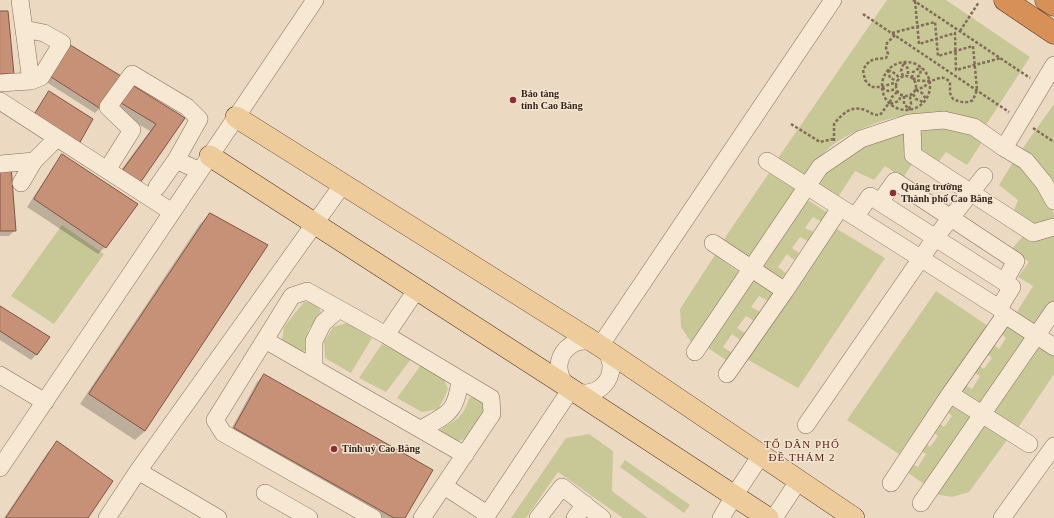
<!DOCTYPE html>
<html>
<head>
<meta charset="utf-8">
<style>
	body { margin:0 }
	canvas { display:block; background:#ebdac1 }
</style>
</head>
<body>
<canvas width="1054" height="518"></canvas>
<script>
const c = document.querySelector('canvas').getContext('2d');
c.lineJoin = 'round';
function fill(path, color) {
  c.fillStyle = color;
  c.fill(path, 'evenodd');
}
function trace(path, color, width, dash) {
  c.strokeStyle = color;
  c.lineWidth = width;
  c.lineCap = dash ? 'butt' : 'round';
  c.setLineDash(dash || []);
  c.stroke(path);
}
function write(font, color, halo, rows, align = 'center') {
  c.font = font + ' Georgia,serif';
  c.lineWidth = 3;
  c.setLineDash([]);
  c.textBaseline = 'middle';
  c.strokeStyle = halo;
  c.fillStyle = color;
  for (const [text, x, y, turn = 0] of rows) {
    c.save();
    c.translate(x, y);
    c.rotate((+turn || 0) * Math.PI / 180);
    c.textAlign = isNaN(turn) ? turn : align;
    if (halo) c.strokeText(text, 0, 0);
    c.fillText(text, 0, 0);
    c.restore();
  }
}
fill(new Path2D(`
	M887,0H946L1030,57L984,128C965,124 943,117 924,115C897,112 851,130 830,147C820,156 812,167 804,178L776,161Z
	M1054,104V198L1020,152Z
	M944,124L984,139L967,165L946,152L934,168L914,161L903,178L885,166L874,180L855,171L838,197L811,183L860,142Z
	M1015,159L1050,204L1054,215V305L1038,329L1015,315L1033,286L1018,277L1029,262L1012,249L1024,235L1012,215L1018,200L999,185Z
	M769,173L796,190L749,260L722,242Z
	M803,197L828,213L822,222L813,217L805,228L814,232L808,241L800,237L792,248L799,253L794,260L787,254L778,267L786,273L780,281L757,265Z
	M62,225L104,254L54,324L11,296Z
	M832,226L885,258L798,388L743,357Z
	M715,255L740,273L691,342L681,327L680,309Z
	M749,277L774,292L768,301L759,296L751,307L760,312L754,321L746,316L737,328L745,333L740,340L732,334L723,347L732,353L726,360L702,344Z
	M936,291L988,326L899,454L847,420Z
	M313,301L319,306L321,313L308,330L305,351L298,353L282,340L284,327L304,302Z
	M1004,322L1028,340L981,408L958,391L963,384L972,389L980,376L972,371L977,364L984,369L992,358L985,352L991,343L999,349L1006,338L998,331Z
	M347,323L372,338L351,373L325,358L324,342L333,327Z
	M382,344L411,359L386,392L359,378Z
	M1036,344L1054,355V374L1016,431L989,413Z
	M421,365L444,379L448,389L445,396L438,409L422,412L397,398Z
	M476,396L484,405V414L467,439L457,441L439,431C444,425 452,423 458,418C463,414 468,404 469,398Z
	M950,400L974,418L927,486L904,470L909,462L918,467L926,454L918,449L923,442L930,447L938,436L931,430L937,421L944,427L952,416L944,409Z
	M982,422L1007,440L969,492L952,497L935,494Z
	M589,434L613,451L612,491L648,518H623L558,472L526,518H511L566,438Z
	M625,460L690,505L684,513L620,467Z`), '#c7c895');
fill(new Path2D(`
	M62,50L100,108L95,113L43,80Z
	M122,91L183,118L115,178L150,131L110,108Z
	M49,93L92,120L30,119L44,98Z
	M62,156L105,247L98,254L27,207L56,163Z
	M0,168L15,230L9,236H0Z
	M210,214L145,431L135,440L80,404L200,224Z
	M0,307L48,337L36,355L31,360L0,340Z
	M264,375L404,518H374L228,435L257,382Z
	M58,443L87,518H4L48,452Z`), '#0003');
const building = new Path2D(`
	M0,11H8L14,74H0Z
	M67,43L121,76L101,109L48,75Z
	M129,83L185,118L140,183L122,171L156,124L116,100Z
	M49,91L93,119L79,144L35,114Z
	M62,154L138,204L106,248L34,199Z
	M11,166L16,231H0V167Z
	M210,213L268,245L145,431L89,394Z
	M0,306L50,337L37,355L0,331Z
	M264,374L433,470L405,518H394L234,428Z
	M57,441L113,481L88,518H6Z`);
fill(building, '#c79178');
trace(building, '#815441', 1);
const minor = new Path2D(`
	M24,29L44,33L62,43L41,77L31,81
	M0,83L31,81L20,0
	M0,101L172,212
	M912,123L913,155L1033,233L1054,227
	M1004,148L1026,161L1044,183L1054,201
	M767,161L999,308L1005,315L950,394
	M0,164L34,161L57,138
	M107,170L132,130L108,107L132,74L187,107L199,119L176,160
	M21,183L34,161
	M157,187L176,160L200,171
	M880,202L895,181L1016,261L1004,282
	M855,217L870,196L1012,287L999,308
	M713,243L785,291L840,208
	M1005,315L1054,347
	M386,335L417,289
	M265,340L465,455
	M559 367a26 26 0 1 1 52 0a26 26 0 1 1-52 0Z
	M600,346L833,0
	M695,352L820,167L861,139L909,123L944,120L974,127L1004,148L1054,65
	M314,368V341L323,323L339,309
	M727,374L785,291
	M0,375L45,402
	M806,425L935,238L984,176
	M421,429C448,414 456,413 460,380
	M0,468L315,0
	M138,471L218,518
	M891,483L950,394L1029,444
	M444,486L487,514
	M265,493L309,518
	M921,503L1054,310
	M107,518L138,471L343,184
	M373,518L223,433L215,420L292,296L307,291L386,335L491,398L492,414L422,518
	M485,518L571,389
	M538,518L562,487L602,518
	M575,518L585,504
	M721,518L734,496L761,455
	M774,518L799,480
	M1002,518L1054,446`);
const major = new Path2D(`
	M236,117L600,346L854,518
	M210,156L571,389L768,518`);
const highway = new Path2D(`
	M1005,0L1054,33
	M1046,0L1054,5`);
trace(minor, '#836b59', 18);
trace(major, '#513b2e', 22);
trace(highway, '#513b2e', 23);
trace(new Path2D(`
	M913,0L1030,78
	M915,1L919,44L955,33L956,70L1001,58
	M863,14L1009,112
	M960,31L979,2
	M892,33L935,22L938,56L973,46L977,90L973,100C966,104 960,102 953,99L950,93V82C941,73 938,81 928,81C924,81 919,80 915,81
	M895,35L887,43L886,48L888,54L886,58C873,59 869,59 863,70L865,80L871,87H882L890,84L896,83
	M904,62L908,69V76
	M882 86a24 24 0 1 1 48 0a24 24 0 1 1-48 0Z
	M888,70L890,78L897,81
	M888,70L896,74L899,78
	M896 86a10 10 0 1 1 20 0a10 10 0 1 1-20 0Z
	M903,76L901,71L904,62
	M912,78L913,72L921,67
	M913,80L920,75L921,68
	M882,88L888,91L896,89
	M915,90L924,87L929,82
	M916,90L922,93L926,99
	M897,92L891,98L890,104L899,101L901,95
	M913,94L916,99L923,102
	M904,96V104L909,109L911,104L910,96
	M791,124L820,142L833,139
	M1033,128L1054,142
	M834,141V124C842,114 851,105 865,110C872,113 872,115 880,115L889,103`), '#836b59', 2.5, [3, 2]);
trace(minor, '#f6e8d3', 17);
trace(major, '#edcb9a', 21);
trace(highway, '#d79055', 22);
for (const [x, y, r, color] of [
	[513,100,4,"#8f2d37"],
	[893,193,4,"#8f2d37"],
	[334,449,4,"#8f2d37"]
]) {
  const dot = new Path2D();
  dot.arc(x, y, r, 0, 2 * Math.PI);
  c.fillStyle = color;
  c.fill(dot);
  trace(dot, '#f3e5d0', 1.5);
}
write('bold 10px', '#34261d', '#f3e5d0', [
	["Bảo tàng",521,94],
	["tỉnh Cao Bằng",521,106],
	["Quảng trường",901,187],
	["Thành phố Cao Bằng",901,199],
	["Tỉnh uỷ Cao Bằng",342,449]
], 'left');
c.letterSpacing = '1px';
write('11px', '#5e261f', '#f3e5d0', [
	["TỔ DÂN PHỐ",802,445],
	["ĐỀ THÁM 2",802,458]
]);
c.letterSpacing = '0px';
</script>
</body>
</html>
